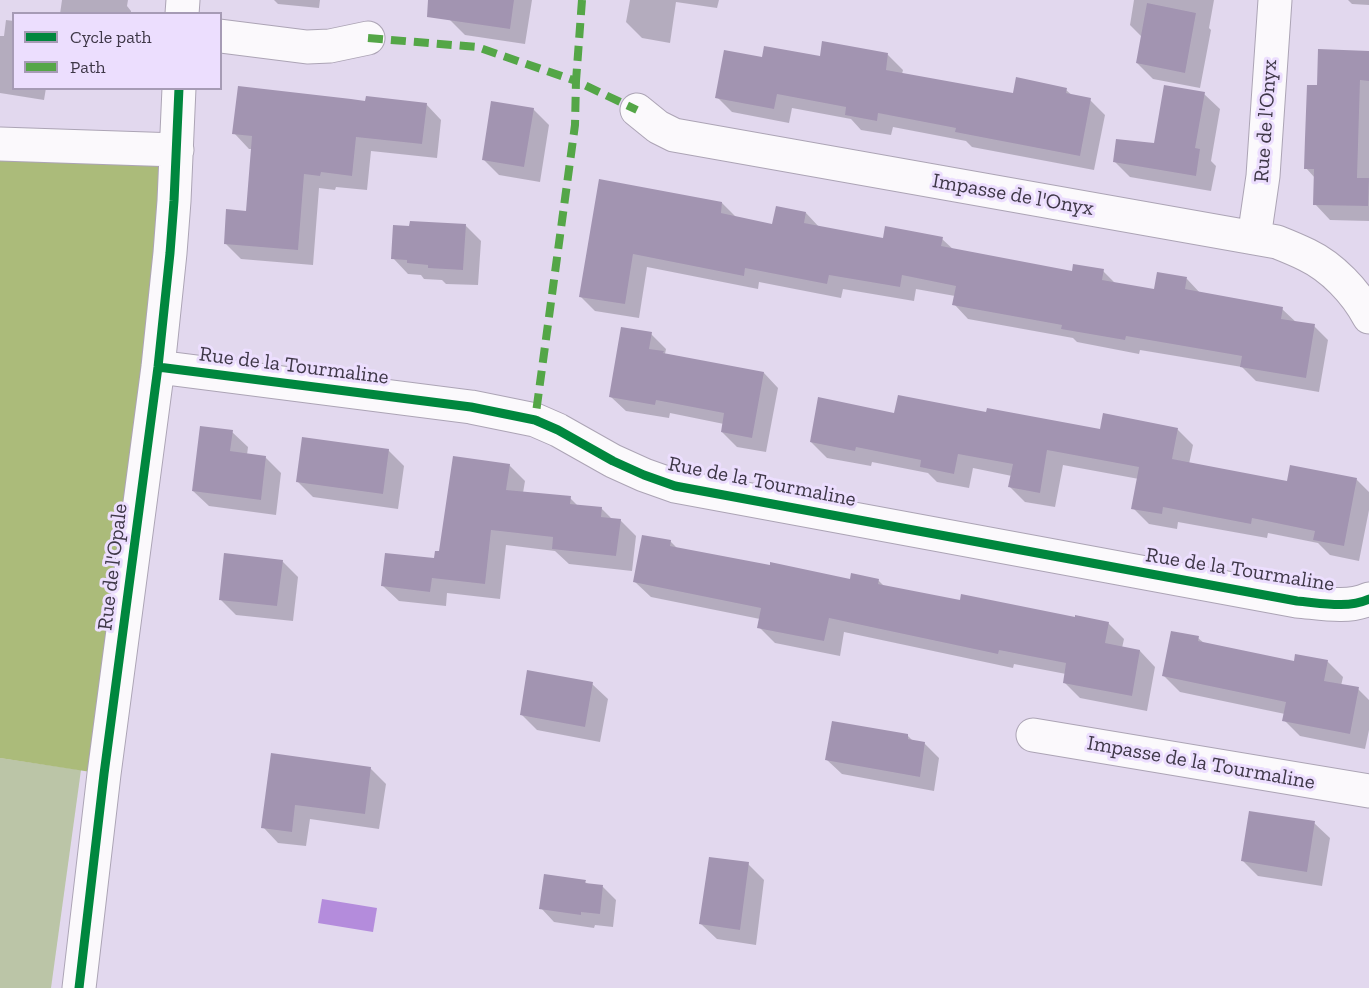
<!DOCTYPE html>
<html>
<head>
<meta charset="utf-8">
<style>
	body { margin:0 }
	#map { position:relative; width:1369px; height:988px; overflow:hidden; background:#e2d8ee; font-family:"Zilla Slab",serif }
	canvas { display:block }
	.legend { position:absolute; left:12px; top:12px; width:210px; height:78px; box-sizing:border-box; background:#ecdefe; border:2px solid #a69bb5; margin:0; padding:8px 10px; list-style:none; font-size:18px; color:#3e3747 }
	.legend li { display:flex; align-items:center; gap:12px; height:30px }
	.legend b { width:30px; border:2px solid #a69bb5 }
</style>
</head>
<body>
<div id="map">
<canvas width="1369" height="988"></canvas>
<ul class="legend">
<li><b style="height:8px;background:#00873e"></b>Cycle path</li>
<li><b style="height:8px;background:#54a647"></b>Path</li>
</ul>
</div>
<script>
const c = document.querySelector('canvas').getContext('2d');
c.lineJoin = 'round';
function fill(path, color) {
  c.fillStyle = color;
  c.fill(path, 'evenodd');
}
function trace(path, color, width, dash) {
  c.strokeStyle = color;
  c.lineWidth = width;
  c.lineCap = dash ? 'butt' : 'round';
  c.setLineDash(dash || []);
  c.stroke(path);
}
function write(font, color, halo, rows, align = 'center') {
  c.font = font + ' "Zilla Slab",serif';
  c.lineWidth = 6;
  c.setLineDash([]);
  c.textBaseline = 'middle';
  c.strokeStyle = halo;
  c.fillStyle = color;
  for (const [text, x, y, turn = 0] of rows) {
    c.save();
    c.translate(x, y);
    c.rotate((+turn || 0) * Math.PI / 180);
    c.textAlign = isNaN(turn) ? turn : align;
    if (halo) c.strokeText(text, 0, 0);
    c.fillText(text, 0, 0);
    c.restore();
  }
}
fill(new Path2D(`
	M0,758L81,770L51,988H0Z`), '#bbc5a7');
fill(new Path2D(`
	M0,144L177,150L104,774L0,758Z`), '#abbb7a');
fill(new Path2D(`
	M322,899L377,908L373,932L318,923Z`), '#b48cdc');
fill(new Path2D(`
	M62,0H128L127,6L131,11V14H60Z
	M274,0H320L319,8L278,4Z
	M452,0H532L525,44L465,35L449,19Z
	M630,0H719L717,8L676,2L670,43L642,38L626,22Z
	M1134,0H1214L1209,28L1211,30L1200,88L1153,79L1137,63L1142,37L1130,25Z
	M1348,0H1369V5L1352,4Z
	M6,20L14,21V88H46L44,100L0,93V36H4Z
	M1369,52V221L1330,220L1315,204V178L1306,168L1318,86Z
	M888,55L903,70L902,74L1014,95L1066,90L1073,96L1090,100L1105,115L1094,170L972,147L966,141L893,127L891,135L861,130L851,119L792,108L789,123L732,112L717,97L763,59Z
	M1204,94L1220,109L1211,161L1216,166L1211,191L1130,177L1114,161L1155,145Z
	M351,101L426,104L441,120L437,158L371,151L367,190L336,187L335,190L319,188L313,265L241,259L226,244L247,212L253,149H249L234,133Z
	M533,109L549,125L540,182L499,175L483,159Z
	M601,181L722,203L736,217L773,226L806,213L820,228L884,240L942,239L954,250L1073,272L1103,271L1116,284L1156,291L1187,279L1201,294L1282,309L1297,323L1314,326L1328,340L1319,392L1256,381L1242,367L1140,350L1139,354L1077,342L1073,338L968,319L954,304L955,296L916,289L914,301L843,289L841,298L759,282L758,289L647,267L639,318L595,311L581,297Z
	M465,225L481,241L478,285L446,284L442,280L424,279L421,275L408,274L393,258Z
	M651,334L666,349L665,354L764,373L778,388L766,452L737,447L722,432L724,424L670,413L669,418L626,411L611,397Z
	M896,414H987L1101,431L1177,429L1193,445L1189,464L1288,483L1356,479L1369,492V510L1359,561L1330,555L1318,543L1268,533L1267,538L1178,522L1177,529L1149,524L1133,508L1139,479L1063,465L1055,507L1025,502L1010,487L1012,476L973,468L969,488L937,482L928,473L872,462L871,466L827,458L811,442Z
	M232,432L248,447L247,455L265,457L281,473L276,515L209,506L193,491Z
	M388,450L404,466L398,509L313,497L297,481Z
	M509,465L525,481L523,493L570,498L578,506L601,508L613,520H620L636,536L632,571L569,564L555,551L506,545L500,599L447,593L446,606L399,601L383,586L435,560Z
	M670,541L678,549L852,581L878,580L885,587L961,602L1108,623L1124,639L1122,648L1140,651L1155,667L1147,711L1080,698L1064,682L1066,674L1014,664L1013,668L844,632L840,656L775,643L759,627L760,619L651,597L635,582Z
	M282,561L298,577L293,621L236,615L220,599Z
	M1198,638L1204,643L1295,662L1327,661L1343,677L1341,686L1358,689L1369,700V730L1365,749L1300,736L1284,720L1285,714L1180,692L1164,676Z
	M592,684L608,699L600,742L537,730L521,714Z
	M907,735L913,741L924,743L939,758L934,791L842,774L827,760Z
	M272,755L370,768L386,784L379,829L310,819L306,846L278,843L263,827Z
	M1314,823L1330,838L1322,886L1258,876L1243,861Z
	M748,864L764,880L756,945L717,939L701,924Z
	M585,882L588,884L603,887L616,900L613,927L595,925L594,928L554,922L541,908Z`), '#0003');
fill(new Path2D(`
	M428,0H514L510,29L427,17Z
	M1147,3L1196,13L1185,73L1136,63Z
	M822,41L888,53L886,70L1013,93L1016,77L1067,88L1066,93L1091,98L1080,156L955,132L956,128L878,113L877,121L845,115L846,107L777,94L774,109L715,98L724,50L762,57L764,46L820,56Z
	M1318,49L1369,51V81L1360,80L1357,178H1369L1368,206L1313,205L1314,169H1304L1305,138L1307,85H1317Z
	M1164,85L1205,92L1195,148L1200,149L1196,176L1113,162L1116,139L1154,143Z
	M238,86L351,99L365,101L366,96L427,103L422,144L356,137L352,176L321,172L320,176L304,174L298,250L224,244L226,209L246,211L252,136L232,134Z
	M491,101L534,108L524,167L482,160Z
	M599,179L722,202L721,213L772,224L776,206L806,212L804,223L883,238L885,226L943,237L941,246L1072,271L1073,264L1104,269L1102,280L1154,289L1157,272L1187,277L1185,289L1283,307L1281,319L1315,324L1306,378L1240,367L1242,356L1126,336L1125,340L1061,329L1062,325L952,305L956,286L902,275L900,287L829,275L827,284L745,268L744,276L633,254L625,304L579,297Z
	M410,221L466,224L463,270L428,268V265L407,263V260L391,259L393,225L409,226Z
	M621,327L652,332L649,349L664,351L663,353L764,372L752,438L721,432L724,413L656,400L655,405L609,397Z
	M898,395L986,412L987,408L1100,429L1103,413L1178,428L1172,459L1287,481L1290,465L1357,478L1344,546L1313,540L1315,531L1252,518L1251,524L1163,507L1162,514L1131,509L1139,467L1047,450L1040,493L1008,487L1013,464L958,454L954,474L920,467L921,460L856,447L855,451L810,442L818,397L894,413Z
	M200,426L233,430L230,451L266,456L261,500L192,491Z
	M302,437L389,449L383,494L296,482Z
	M453,456L510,464L506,490L571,496L570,504L602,507L601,517L621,519L616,556L552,549L553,537L491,530L485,584L432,578L430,592L381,586L385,553L434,558L435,551H439Z
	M642,535L671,540L670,546L770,565V562L850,579L851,573L879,579L878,584L960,600L961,594L1075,617V615L1109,622L1105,643L1140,650L1132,696L1063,683L1066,663L999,650L998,654L829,618L824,641L757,628L761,608L633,582Z
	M224,553L283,560L277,606L219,600Z
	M1171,631L1199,636L1198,641L1294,661L1295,654L1328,660L1324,681L1359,687L1350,734L1282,721L1286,702L1162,676Z
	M527,670L593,682L585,727L520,715Z
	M832,721L908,734V739L925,742L920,777L825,760Z
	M271,753L371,767L365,814L295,805L292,832L261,828Z
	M1249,811L1315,821L1307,872L1241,861Z
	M709,857L749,862L740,930L699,924Z
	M544,874L586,880L585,883L603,885L600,914L581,912V915L539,909Z`), '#a294b1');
const street = new Path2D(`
	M182,14L183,0
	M220,36L307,47L330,46L368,38
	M637,110L658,127L674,135L1277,242C1287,246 1297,250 1307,255C1332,267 1356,292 1369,317
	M0,144L177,150
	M1254,238L1263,176L1275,0
	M158,367L471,407L535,420L558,430L613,461L644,475L675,486L1297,601C1321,603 1347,609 1369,599
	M1033,735L1369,791
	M79,988L104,774L158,367L170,253L174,201L179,88`);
trace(street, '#aca4b5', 35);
trace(street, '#fbf9fc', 33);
trace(new Path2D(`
	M582,0L576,81L637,110
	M368,38L477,47L576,81L575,125L535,420`), '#54a647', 8, [15, 8]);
trace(new Path2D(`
	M158,367L471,407L535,420L558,430L613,461L644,475L675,486L1297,601C1321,603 1347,609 1369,599
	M79,988L104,774L158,367L170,253L174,201L179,88`), '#00873e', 9);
write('21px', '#3e3747', '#ecdefe', [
	["Rue de l'Onyx",1266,121,-86],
	["Impasse de l'Onyx",1013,195,10],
	["Rue de la Tourmaline",294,366,7],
	["Rue de la Tourmaline",762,482,11],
	["Rue de l'Opale",113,567,-83],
	["Rue de la Tourmaline",1240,570,9],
	["Impasse de la Tourmaline",1201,763,10]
]);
</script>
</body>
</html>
